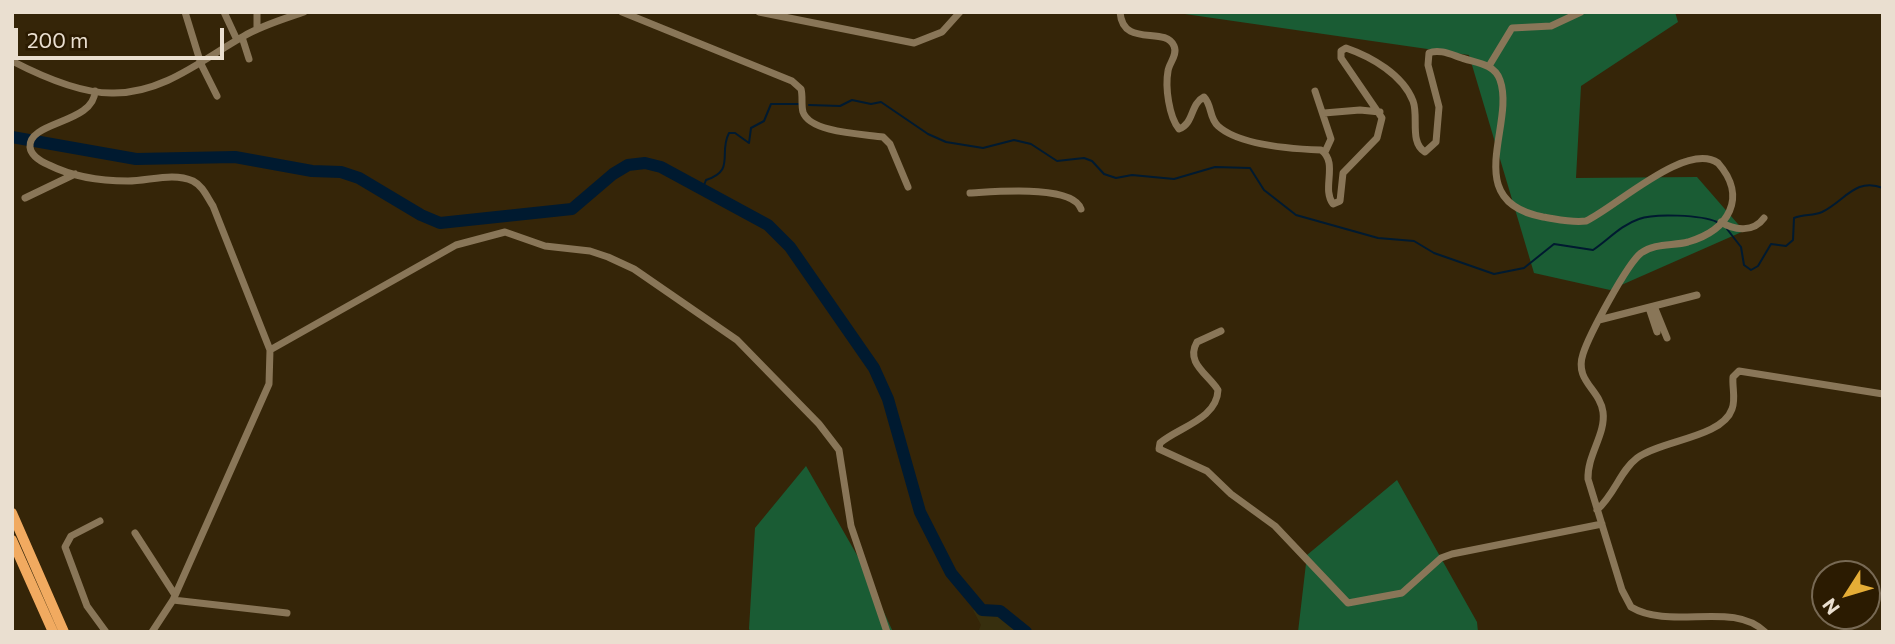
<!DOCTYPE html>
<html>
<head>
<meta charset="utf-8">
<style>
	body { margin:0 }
	#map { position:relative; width:1895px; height:644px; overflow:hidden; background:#352508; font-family:Commissioner,sans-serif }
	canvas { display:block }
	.frame { position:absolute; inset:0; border:14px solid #eadfd0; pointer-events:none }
	.north { position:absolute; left:1811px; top:560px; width:70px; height:70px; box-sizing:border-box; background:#2b1b01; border:2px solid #776954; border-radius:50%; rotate:233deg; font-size:19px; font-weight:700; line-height:28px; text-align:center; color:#eadfd0 }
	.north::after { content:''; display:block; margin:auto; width:24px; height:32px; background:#e5ad36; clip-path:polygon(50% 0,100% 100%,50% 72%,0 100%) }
	.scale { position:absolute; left:14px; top:28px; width:210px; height:32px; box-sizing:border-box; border:4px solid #eadfd0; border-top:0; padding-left:9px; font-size:21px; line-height:24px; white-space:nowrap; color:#eadfd0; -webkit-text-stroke:5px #2b1b01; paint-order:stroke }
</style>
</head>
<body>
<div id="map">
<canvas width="1895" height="644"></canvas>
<div class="frame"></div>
<div class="north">N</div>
<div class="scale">200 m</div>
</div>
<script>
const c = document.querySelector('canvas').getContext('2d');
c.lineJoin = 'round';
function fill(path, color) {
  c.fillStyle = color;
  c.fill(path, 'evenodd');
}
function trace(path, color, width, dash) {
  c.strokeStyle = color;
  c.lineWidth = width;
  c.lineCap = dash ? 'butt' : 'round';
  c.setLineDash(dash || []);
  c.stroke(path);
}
fill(new Path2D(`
	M1171,12H1675L1678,22L1581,86L1576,178L1697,177L1744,231L1610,290L1534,273L1469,55Z
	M806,466L861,562L893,632H751L749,629L755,528Z
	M1397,480L1477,622L1478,632H1298L1307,555Z`), '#1a5c34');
fill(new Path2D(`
	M973,610L1002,614L1021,632H978L981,625Z`), '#372f0e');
trace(new Path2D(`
	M809,105L840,106L852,100L871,104L881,102L928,134L946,142L983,148L1014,140L1031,144L1057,161L1084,158L1092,161L1104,174L1116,178L1132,175L1174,179L1215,167L1250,168L1264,190L1296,215L1378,238L1414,241L1434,253L1494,274L1524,268L1554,244L1593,250C1608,240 1621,225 1639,219C1654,213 1702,215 1717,222
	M703,188L706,180C736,170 718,154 729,133H735L749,143L751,128L764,121L771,104H801
	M1727,229L1741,247L1744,265L1751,270L1758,266L1771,244L1786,246L1793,240L1794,218C1804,214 1813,216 1822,212C1845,201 1855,177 1883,188`), '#001a30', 2);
trace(new Path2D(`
	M12,137L136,159L235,157L312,171L341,172L359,178L421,215L440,223L572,209L613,174L628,165L645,163L661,167L768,225L790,247L874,368L888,399L920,512L951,573L982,610L1000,611L1026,632`), '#001a30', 12);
trace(new Path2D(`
	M185,12L201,64L217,96
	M224,12L237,40
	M622,12L792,81L801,89C803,96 801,105 803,112C810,133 864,134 883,137L890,144L908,187
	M759,12L914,43L942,32L960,12
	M1120,12C1123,49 1165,25 1174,46C1178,55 1169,63 1168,71C1165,87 1169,117 1179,129C1194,124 1190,104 1204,97C1212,105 1209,118 1218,126C1240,146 1293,149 1321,150C1339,163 1321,188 1333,204L1340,201L1343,173L1377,138L1382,118L1341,58V51L1346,48C1372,57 1403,75 1413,101C1419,117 1409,142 1425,152L1436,142L1439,107L1428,65L1429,53C1440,48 1454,56 1465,59C1479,63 1495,65 1500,80C1516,125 1459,201 1543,217C1557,219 1571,223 1586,221C1616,207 1686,141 1718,163C1748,197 1729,230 1688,242C1673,246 1655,243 1641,253C1627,264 1589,335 1583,354C1574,381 1600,389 1603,412C1606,434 1587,455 1588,479L1622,590L1631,607C1671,631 1733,600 1765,632
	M257,29V12
	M242,37L249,59
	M12,61C41,76 81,94 114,93C164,93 203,59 244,36C263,25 284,19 304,12
	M1489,66L1512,28L1551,26L1581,12
	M95,91C94,124 28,121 30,147C31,156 42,162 49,165C73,177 101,181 128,181C149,181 173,172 193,181C203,186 207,197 213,206L270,350L269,384L173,600L152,632
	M1315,91L1331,139L1325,152
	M1324,113L1360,110L1380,112
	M970,193C992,192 1073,184 1081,209
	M25,198L75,174
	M1721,222C1735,231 1754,232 1764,218
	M1654,306L1667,338
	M1649,308L1657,332
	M1599,320L1697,295
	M1221,331L1197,342C1185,363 1208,374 1218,390C1217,419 1179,427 1160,443L1159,449L1207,471L1231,494L1275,526L1348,603L1402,593L1441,558L1452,554L1602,524
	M270,350L456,245L505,232L545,246L590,251L608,257L634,269L737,340L819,424L839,450L851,526L887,632
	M1597,510C1615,494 1620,471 1637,458C1661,440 1722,438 1732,409C1736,399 1732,387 1733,377L1739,371L1883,394
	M100,521L71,536L65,547L87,606L106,632
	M135,533L175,595
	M173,600L287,613`), '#897658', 7);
trace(new Path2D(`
	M12,513L64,632
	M12,540L53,632`), '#f1aa60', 10);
</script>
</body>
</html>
